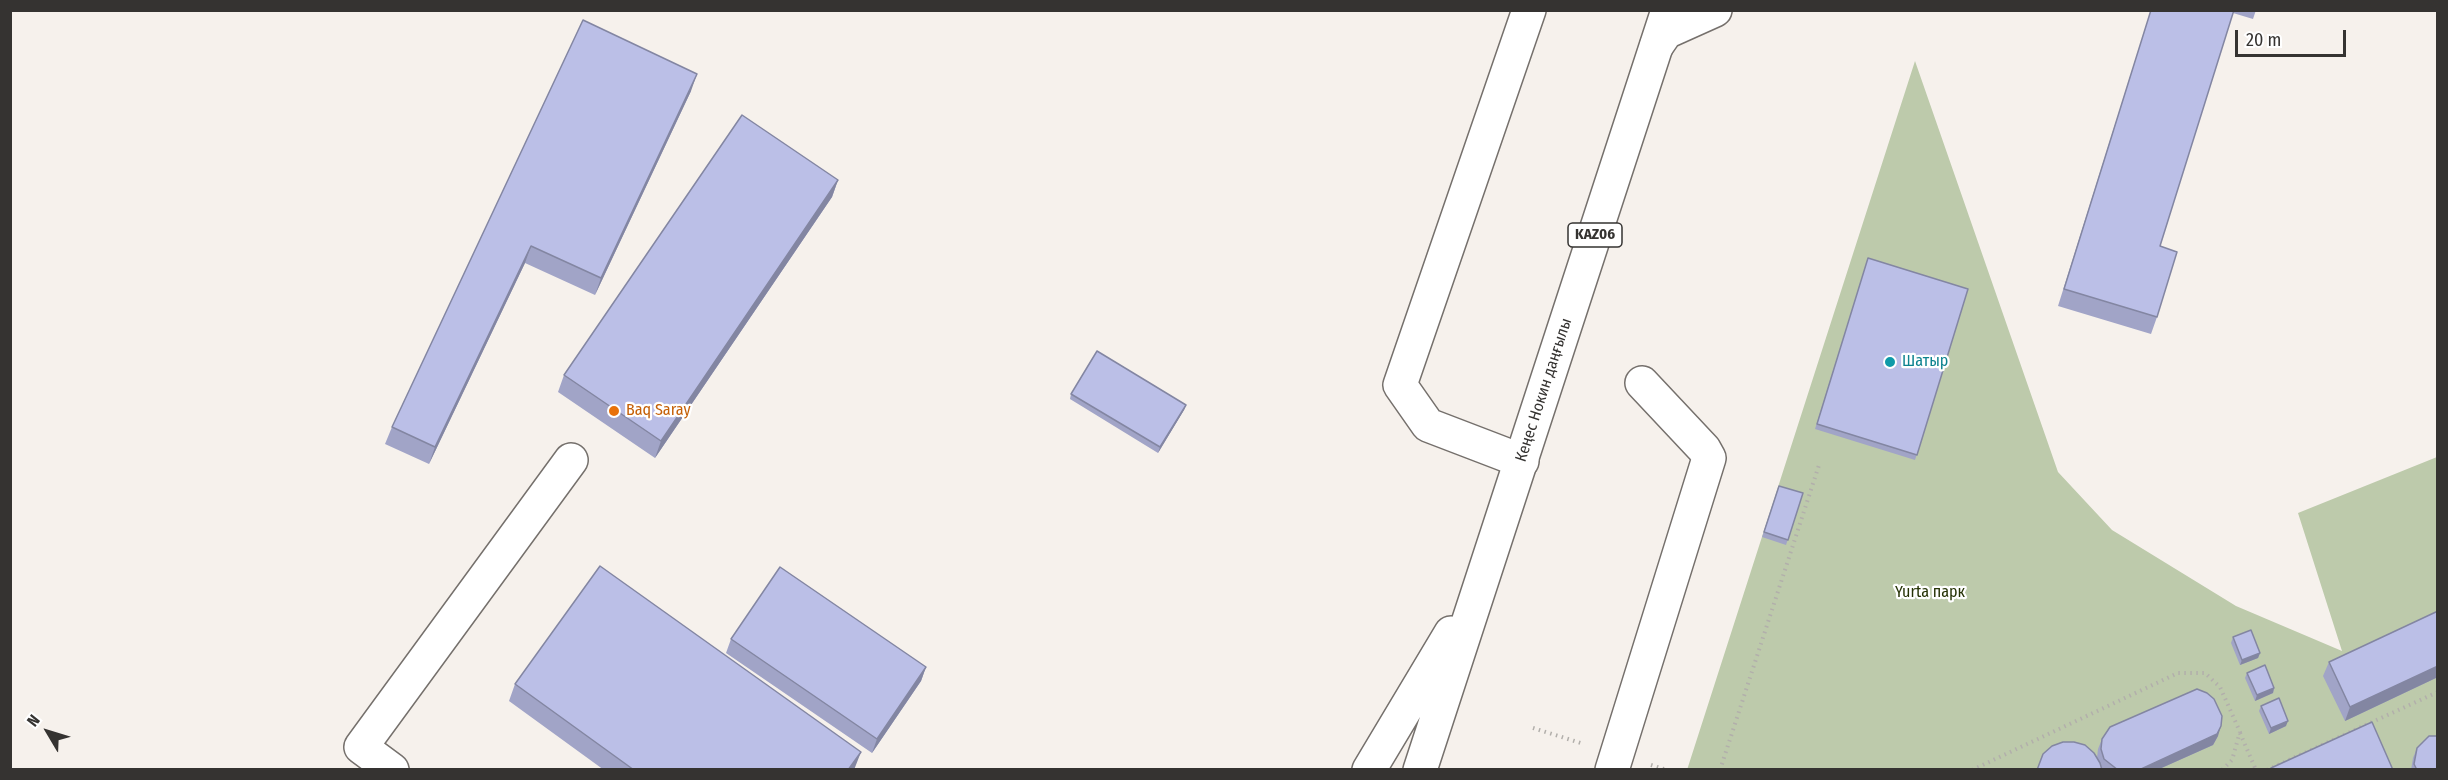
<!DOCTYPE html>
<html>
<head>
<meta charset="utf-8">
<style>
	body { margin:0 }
	#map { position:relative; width:2448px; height:780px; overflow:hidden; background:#f6f1ec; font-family:"Fira Sans Condensed",sans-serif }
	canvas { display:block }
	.frame { position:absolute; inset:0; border:12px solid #353331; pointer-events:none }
	.north { position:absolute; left:18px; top:702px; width:60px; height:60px; -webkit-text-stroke:4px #fff; paint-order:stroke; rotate:308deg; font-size:16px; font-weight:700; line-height:24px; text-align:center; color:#353331 }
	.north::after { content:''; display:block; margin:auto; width:21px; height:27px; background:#353331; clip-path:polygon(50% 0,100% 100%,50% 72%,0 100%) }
	.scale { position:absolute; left:2235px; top:30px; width:111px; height:27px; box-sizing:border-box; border:3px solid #353331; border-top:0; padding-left:8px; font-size:18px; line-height:21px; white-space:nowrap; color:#353331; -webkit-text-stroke:4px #fff; paint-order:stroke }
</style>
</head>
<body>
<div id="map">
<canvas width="2448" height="780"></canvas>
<div class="frame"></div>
<div class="north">N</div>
<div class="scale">20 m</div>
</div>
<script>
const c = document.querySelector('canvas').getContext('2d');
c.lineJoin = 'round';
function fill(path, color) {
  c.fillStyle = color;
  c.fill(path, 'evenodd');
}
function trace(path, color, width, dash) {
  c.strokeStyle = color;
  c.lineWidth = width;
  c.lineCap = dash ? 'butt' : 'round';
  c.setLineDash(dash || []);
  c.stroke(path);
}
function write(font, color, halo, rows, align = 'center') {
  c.font = font + ' "Fira Sans Condensed",sans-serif';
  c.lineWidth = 4.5;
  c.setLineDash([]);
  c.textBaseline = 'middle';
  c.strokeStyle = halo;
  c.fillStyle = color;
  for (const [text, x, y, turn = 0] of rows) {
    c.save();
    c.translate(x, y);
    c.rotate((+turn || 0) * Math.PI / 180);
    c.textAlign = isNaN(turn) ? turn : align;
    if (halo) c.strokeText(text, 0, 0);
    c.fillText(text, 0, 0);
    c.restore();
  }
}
fill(new Path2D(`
	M1915,61L2058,472L2112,530L2236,606L2342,651L2298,513L2437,457V769L1687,770Z`), '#bdcaab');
const minor = new Path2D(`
	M1657,45L1666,32L1715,10
	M1522,461L1428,425L1400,385L1529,10
	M392,770L361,747L571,460
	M1612,770L1709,458L1704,449L1642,383`);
const highway = new Path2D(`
	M1369,770L1451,633
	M1420,770L1668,10`);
trace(minor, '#75706c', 36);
trace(highway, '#75706c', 36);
trace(new Path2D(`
	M1533,728L1584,744
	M2240,733L2256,770
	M1651,765L1667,770
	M1720,770L1820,462
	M1972,770L2178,673H2205L2220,687L2240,732L2232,760L2222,770
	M2267,770L2438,692`), '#b2afab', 4, [1.5, 4.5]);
trace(minor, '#fff', 33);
trace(highway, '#fff', 33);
fill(new Path2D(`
	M2151,10H2256L2253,19L2233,13L2160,246L2157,317L2151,334L2058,306Z
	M583,20L691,91L595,295L525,263L429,464L385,444L392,427Z
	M838,180L832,197L655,458L558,392L564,375Z
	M1868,258L1968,289L1915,460L1815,429Z
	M1071,394L1186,405L1184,410L1158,453L1070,399Z
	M1779,486L1803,493L1786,545L1762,537Z
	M2438,611V677L2345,721L2323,676L2329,662Z
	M2233,637L2260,653L2258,658L2240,665L2231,643Z
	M731,639L926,667L921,681L872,753L726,653Z
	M2247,673L2274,688L2273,693L2255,701L2245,678Z
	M515,684L854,770H604L509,701Z
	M2261,706L2286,726L2269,734L2259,711Z
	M2218,736L2213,745L2157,770H2037L2097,758L2098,749L2102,739Z
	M2417,748L2438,770H2411L2413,758Z`), '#a1a4c7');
fill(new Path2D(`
	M697,74L691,91L595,295L601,278Z
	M838,180L832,197L655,458L661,441Z
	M531,246L525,263L429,464L435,447Z
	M1186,405L1184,410L1158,453L1160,447Z
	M2260,653L2258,658L2240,665L2242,660Z
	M2438,666V677L2345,721L2350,707Z
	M926,667L921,681L872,753L877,739Z
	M2274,688L2273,693L2255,701L2257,695Z
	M2288,721L2286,726L2269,734L2271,728Z
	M2221,726L2218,736L2213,745L2157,770H2139Z
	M861,752L854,770H848Z`), '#8386a2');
const building = new Path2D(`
	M2151,10H2234L2160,246L2177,252L2157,317L2064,289Z
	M583,20L697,74L601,278L531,246L435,447L392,427Z
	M742,115L838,180L661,441L564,375Z
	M1868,258L1968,289L1917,455L1817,424Z
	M1097,351L1186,405L1160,447L1071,394Z
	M1779,486L1803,493L1788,540L1764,532Z
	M600,566L861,752L848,770H634L515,684Z
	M780,567L926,667L877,739L731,639Z
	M2438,611V666L2350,707L2329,662Z
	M2251,630L2260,653L2242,660L2233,637Z
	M2265,665L2274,688L2257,695L2247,673Z
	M2197,689L2207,693L2214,699L2222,716L2221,726L2217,734L2139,770H2118L2104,759L2101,749L2102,739L2110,727Z
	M2279,698L2288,721L2271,728L2261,706Z
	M2372,722L2393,770H2271V768Z
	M2429,736H2438V770H2417L2414,764L2417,748Z
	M2063,742H2074L2085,745L2094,753L2100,763L2102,770H2037L2043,754L2052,746Z`);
fill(building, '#bbbfe7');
trace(building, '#8386a2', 1.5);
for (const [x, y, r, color] of [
	[1890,362,6,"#0f9aa8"],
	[614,411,6,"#e8710a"]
]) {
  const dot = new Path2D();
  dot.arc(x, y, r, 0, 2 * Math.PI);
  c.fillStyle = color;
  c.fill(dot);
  trace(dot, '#fff', 2);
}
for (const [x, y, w] of [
	[1595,235,54]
]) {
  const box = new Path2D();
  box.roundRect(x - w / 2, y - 12, w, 24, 4.5);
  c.fillStyle = '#fff';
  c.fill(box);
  trace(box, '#353331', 1.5);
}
write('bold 15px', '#353331', null, [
	["KАZ06",1595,235]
]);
write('16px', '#0d838f', '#fff', [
	["Шатыр",1902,362]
], 'left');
write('16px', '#353331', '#fff', [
	["Кеңес Нокин даңғылы",1544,390,-72]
]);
write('16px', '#c56008', '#fff', [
	["Baq Saray",626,411]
], 'left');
write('16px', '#263306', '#fff', [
	["Yurta парк",1930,593]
]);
</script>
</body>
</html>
